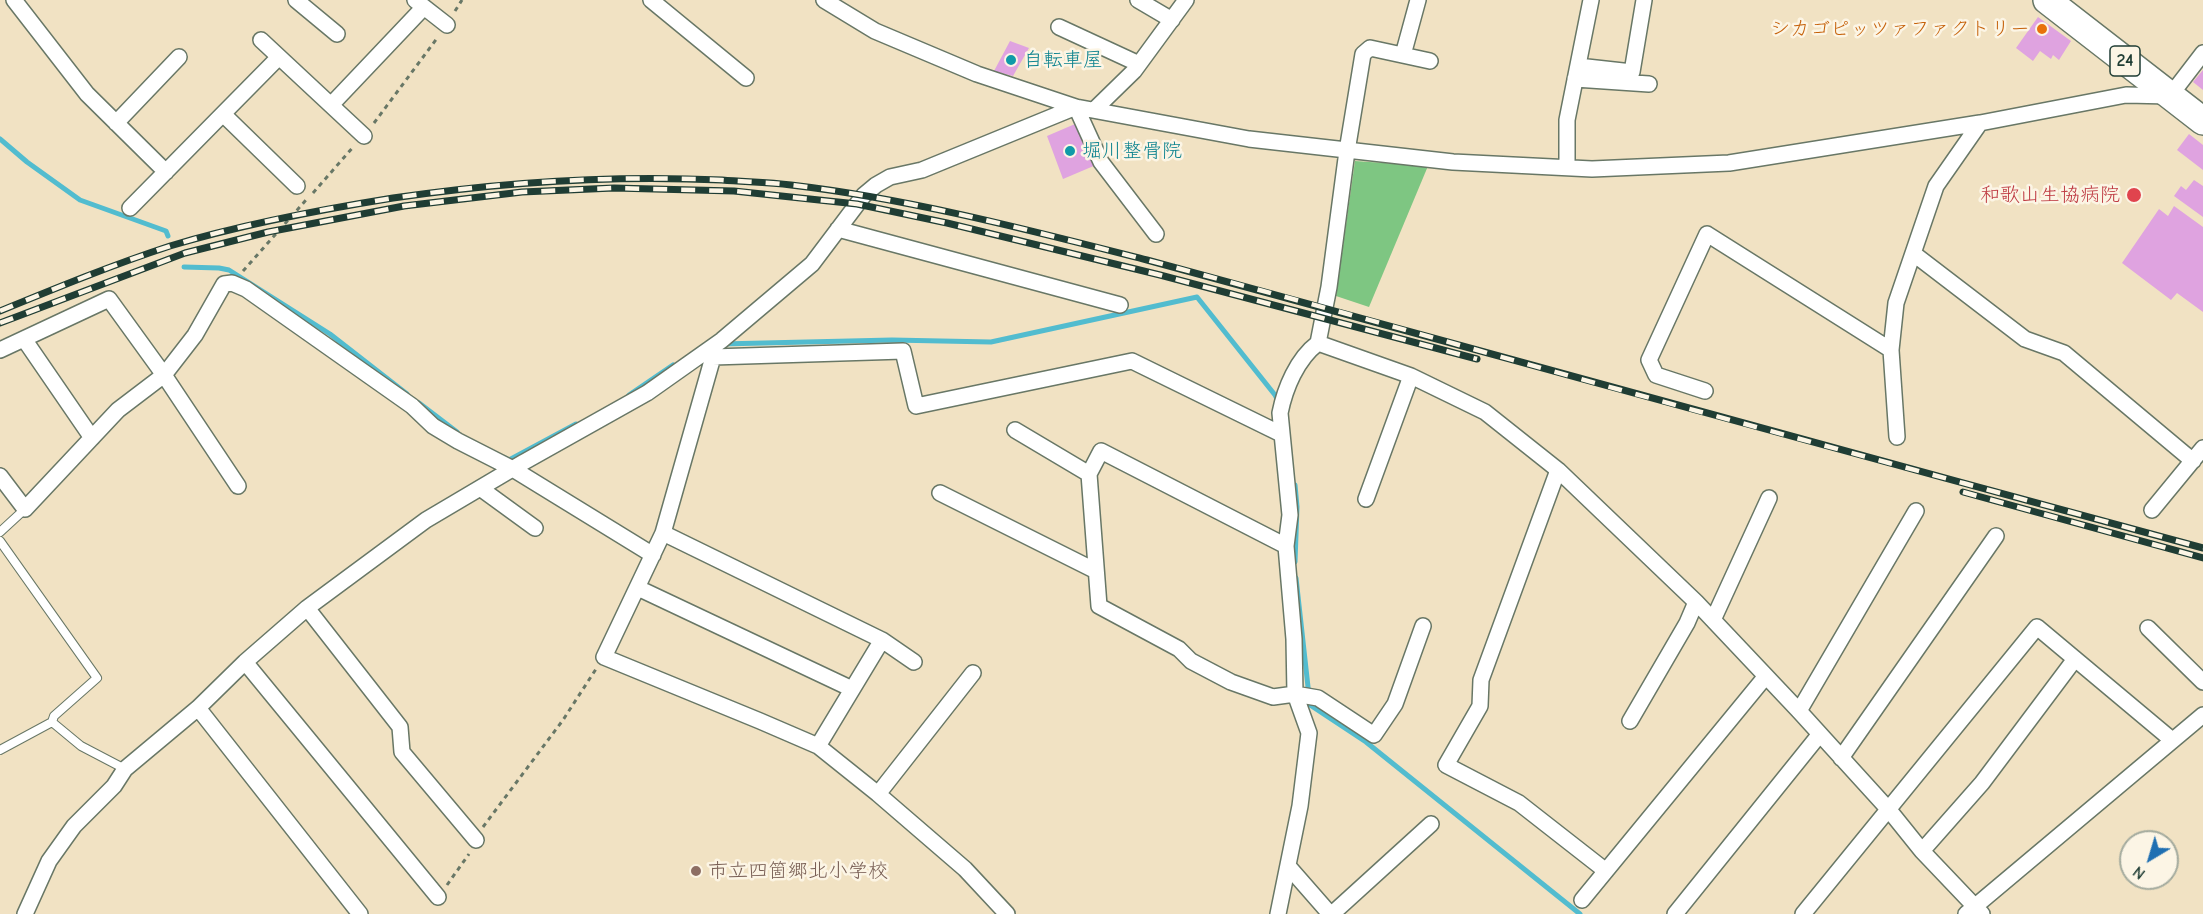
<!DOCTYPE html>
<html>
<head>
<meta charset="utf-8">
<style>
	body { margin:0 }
	#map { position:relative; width:2203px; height:914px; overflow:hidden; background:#f1e2c3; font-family:"Comic Neue",sans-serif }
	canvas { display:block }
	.north { position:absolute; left:2119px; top:830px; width:60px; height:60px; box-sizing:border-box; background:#fcf5e5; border:2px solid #a4ab9e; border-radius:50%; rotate:218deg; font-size:16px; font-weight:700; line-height:24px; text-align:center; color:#1f3d34 }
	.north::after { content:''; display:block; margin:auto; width:21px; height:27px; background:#1f6fb2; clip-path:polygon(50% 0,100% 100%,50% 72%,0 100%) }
</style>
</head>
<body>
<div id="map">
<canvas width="2203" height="914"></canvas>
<div class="north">N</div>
</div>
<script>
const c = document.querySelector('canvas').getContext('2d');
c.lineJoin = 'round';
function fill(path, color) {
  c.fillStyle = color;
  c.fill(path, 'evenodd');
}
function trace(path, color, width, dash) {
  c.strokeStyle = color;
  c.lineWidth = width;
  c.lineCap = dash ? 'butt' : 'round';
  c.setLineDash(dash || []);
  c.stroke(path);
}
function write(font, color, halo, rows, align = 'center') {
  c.font = font + ' "Comic Neue","Klee One",sans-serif';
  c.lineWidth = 5;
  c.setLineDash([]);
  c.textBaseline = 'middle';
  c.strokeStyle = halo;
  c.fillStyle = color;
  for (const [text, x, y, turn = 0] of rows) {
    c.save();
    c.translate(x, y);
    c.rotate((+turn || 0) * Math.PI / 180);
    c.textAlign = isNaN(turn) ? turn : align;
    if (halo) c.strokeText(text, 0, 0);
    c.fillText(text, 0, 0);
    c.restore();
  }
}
fill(new Path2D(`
	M1355,161L1428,166L1369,307L1336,296Z`), '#7ec682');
trace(new Path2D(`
	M0,139L27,162L80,200L166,231L168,236
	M184,267L219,268L229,270L330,334L407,394
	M721,344L892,340L991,342L1197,297L1275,395L1279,403
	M629,395L673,365
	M419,403L457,432
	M505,458L509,460L576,424
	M1295,562L1297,507L1295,485
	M1296,578L1310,705L1366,742L1580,914`), '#52bccf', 5);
fill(new Path2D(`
	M2038,17L2071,41L2059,60L2053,55L2051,59L2040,51L2033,61L2016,48Z
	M1010,41L1029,48L1013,76L994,71Z
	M2203,70V90L2193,82Z
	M1075,124L1096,165L1063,179L1047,136Z
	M2189,134L2203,145V170L2177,150Z
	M2194,180L2203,186V217L2174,196L2181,186L2186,190Z
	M2174,206L2203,227V312L2177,293L2171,300L2122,263L2159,209L2168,216Z`), '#dfa3e0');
const lane = new Path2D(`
	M0,532L25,509
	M0,541L97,678L54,716L52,722L0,750
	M52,722L81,746L125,769`);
const street = new Path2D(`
	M14,0L87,94L166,172
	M296,0L337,34
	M415,0L447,25
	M651,0L746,78
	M824,0L875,31L977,74L1076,107L1249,139L1453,162L1592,169L1729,163L1980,123L2126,95L2170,96L2203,53
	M1138,0L1172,20
	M1059,27L1139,64
	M261,40L364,136
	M1403,55L1418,0
	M1578,66L1632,72L1644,0
	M1575,79L1649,84
	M331,105L424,7
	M1076,107L1101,162L1156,234
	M1095,109L1134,71L1186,0
	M223,114L297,186
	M116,123L179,57
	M1567,167V120L1591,0
	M130,208L279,57
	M838,229L1120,305
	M1914,254L2025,339L2064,353L2193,461
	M24,339L92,438
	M1318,343L1411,376L1485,412L1558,470L1696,602L1799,711L1889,810L1922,851L1982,914
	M0,350L109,299L164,375L238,486
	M709,350L713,357L663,533L604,657L760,721L818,746L878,794L965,869L1007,914
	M713,357L903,351L916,406L1132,361L1281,434
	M1705,391L1656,375L1649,360L1707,234L1891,350
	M1015,430L1089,474
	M1897,437L1891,350L1896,303L1936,186L1980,123
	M1558,470L1481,680L1480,706L1446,765L1519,803L1606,871
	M0,476L25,509L118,410L164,375L195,335L224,284L232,283L246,289L412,406L433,426L458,441L513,469L653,555
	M480,488L535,528
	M940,493L1096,571
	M1366,499L1411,376
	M2152,510L2203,448
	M663,533L882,640L914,662
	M1286,546L1101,451L1089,474L1099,606L1179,649L1191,661L1231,682L1273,697L1295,694L1318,698L1374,735L1395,704L1423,626
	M638,588L852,689
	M307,608L400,727L402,752L476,840
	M1713,620L1769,498
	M2148,628L2203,682
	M245,662L438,897
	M198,708L360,914
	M1799,711L1916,511
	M1630,721L1687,623L1696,602
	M818,746L882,640
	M1841,758L1996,536
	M878,794L973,673
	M1922,851L1982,783L2075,659
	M1288,866L1330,914
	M1582,900L1766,676
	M25,914L49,861L74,826L114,786L125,769L198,708L245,662L307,608L426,520L524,462L647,393L722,340L812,264L864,195L876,185L890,177L922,170L1076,107
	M1278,914L1300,806L1309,733L1295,694L1294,639L1286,546L1290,515L1280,413C1285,388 1297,359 1318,343L1329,287L1347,151L1363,54L1370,48L1430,61
	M1332,914L1431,824
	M1675,914L1820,734
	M1803,914L2037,627L2172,740
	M1966,914L2203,715`);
const highway = new Path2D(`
	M2047,0L2203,121`);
trace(lane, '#687766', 10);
trace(street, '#687766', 18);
trace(highway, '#687766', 30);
trace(new Path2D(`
	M455,11L462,0
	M374,123L438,37
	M313,193L354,146
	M243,271L306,200
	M483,827L563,720L596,669
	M447,885L469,854`), '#687766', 3, [4.5, 4.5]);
trace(lane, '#fff', 8);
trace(street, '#fff', 15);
trace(highway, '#fff', 27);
const rail = new Path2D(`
	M0,311C56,288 112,265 170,246C243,224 318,210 393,198C502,182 612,175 722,180C745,182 768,182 791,185C911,199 1029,230 1147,260C1257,289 1367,319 1477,350C1719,418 1961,482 2203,548
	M0,323L185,253L268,232L404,206L522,192L614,188L734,191L857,204L947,223L1160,275L1477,359
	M1963,492L2203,558`);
trace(rail, '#1f3d34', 7);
trace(rail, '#fcf5e5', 4.5, [14]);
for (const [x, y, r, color] of [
	[2042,29,6,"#e8710a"],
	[1011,60,6,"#0f9aa8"],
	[1070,151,6,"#0f9aa8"],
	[2134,195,8,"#e0444e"],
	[696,871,6,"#8d6e63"]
]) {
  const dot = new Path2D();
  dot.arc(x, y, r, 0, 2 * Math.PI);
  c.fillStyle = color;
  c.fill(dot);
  trace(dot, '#fcf5e5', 2);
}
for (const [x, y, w] of [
	[2125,61,30]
]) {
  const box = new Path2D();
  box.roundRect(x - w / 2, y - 15, w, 30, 4.5);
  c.fillStyle = '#fcf5e5';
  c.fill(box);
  trace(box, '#1f3d34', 1.5);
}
write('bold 18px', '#1f3d34', null, [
	["24",2125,61]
]);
write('20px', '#c56008', '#fcf5e5', [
	["シカゴピッツァファクトリー",2030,29]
], 'right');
write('20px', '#0d838f', '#fcf5e5', [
	["自転車屋",1023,60],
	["堀川整骨院",1082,151]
], 'left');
write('20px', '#be3a42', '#fcf5e5', [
	["和歌山生協病院",2120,195]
], 'right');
write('20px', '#785e54', '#fcf5e5', [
	["市立四箇郷北小学校",708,871]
], 'left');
</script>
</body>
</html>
